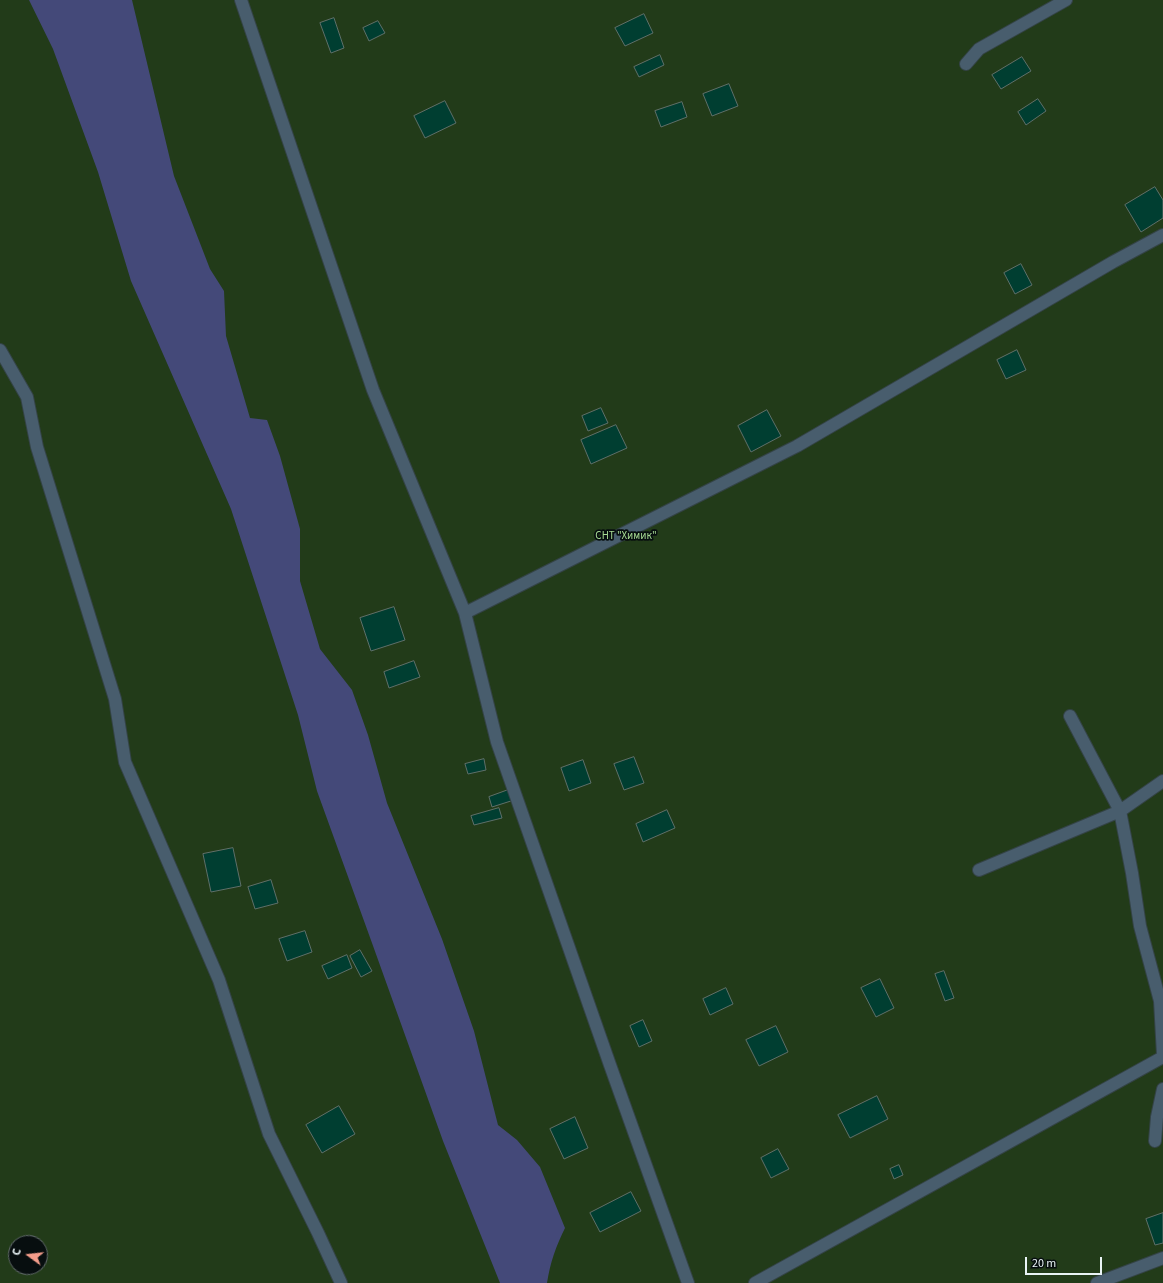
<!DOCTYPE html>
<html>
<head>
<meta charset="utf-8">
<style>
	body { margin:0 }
	#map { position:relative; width:1163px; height:1283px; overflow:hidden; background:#162629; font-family:"Source Sans 3",sans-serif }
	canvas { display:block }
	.north { position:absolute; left:8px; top:1235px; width:40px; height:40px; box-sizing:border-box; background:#070e0f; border:1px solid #616a6b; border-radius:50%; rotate:285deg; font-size:11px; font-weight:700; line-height:16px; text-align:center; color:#e9f3f5 }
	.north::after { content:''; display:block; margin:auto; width:14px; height:18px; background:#f49d8b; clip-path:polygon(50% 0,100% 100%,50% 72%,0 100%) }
	.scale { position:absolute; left:1025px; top:1257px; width:77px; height:18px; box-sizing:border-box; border:2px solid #e9f3f5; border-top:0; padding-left:5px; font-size:12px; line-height:14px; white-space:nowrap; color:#e9f3f5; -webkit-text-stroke:3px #070e0f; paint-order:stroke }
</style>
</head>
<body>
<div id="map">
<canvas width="1163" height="1283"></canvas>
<div class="north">С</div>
<div class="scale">20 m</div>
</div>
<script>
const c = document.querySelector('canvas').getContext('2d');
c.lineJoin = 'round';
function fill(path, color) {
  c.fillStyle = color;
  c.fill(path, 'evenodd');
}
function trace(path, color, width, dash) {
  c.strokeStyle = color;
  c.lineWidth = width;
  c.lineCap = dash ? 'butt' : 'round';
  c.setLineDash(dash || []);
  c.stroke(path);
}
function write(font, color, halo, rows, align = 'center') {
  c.font = font + ' "Source Sans 3",sans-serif';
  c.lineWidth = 3.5;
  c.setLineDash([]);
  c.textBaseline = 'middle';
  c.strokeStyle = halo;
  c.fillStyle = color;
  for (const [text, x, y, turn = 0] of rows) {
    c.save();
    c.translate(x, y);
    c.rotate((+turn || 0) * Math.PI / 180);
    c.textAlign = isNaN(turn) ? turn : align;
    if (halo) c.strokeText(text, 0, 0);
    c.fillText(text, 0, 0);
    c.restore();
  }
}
fill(new Path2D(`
	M0,0H1163V1283H0ZM16,1243H40V1267H16Z`), '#223b19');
fill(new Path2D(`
	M29,0H132L174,176L210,269L224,291L226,336L250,418L267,420L280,456L300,529V581L320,649L352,690L368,735L387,803L442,939L474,1031L498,1125L517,1140L540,1167L565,1228C556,1246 550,1263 547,1283H500L443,1141L372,943L317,791L298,715L231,509L131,281L98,172L53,49Z`), '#444979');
const building = new Path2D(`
	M644,14L653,33L625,46L615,28Z
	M334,18L344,48L331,53L320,23Z
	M378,21L385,33L369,41L363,28Z
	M660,55L664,65L639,77L634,67Z
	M1022,57L1031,71L1001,89L992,75Z
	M729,84L738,106L712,116L703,94Z
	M1038,99L1046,111L1026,125L1018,112Z
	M445,101L456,123L425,138L414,116Z
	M682,102L687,117L661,127L655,111Z
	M1155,187L1163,200V218L1141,232L1125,205Z
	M1021,264L1032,285L1015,294L1004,273Z
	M1017,350L1026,370L1006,379L997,360Z
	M601,408L608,423L588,431L582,416Z
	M767,410L781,436L751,452L738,426Z
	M616,425L627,448L591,464L581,440Z
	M394,607L405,640L371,651L360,618Z
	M414,661L420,677L389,688L384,672Z
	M634,757L644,783L624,790L614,764Z
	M484,759L486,770L468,774L465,764Z
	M583,760L591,783L569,791L561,768Z
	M511,789L514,800L492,807L489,797Z
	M499,808L502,818L474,825L471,816Z
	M667,810L675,828L643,842L636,824Z
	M233,848L241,886L211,892L203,854Z
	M271,880L278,903L255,909L248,887Z
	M305,931L312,952L287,961L279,939Z
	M360,950L372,971L361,977L350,956Z
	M347,955L352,968L328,979L322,966Z
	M944,971L954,998L945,1001L935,974Z
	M880,979L894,1008L876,1017L861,988Z
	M726,988L733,1004L710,1015L703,999Z
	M643,1020L652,1041L639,1047L630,1026Z
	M776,1026L788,1052L759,1066L746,1040Z
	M877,1096L888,1119L850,1138L838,1115Z
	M339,1106L355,1134L322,1153L306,1125Z
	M575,1117L588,1148L564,1159L550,1129Z
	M778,1149L789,1169L771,1178L761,1158Z
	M899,1165L903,1175L894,1179L890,1169Z
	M631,1192L641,1211L600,1232L590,1213Z
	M1163,1213V1243L1155,1245L1146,1219Z`);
fill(building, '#003e31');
trace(building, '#5e6f69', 1);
const lane = new Path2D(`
	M241,0L373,390L465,613L497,742L610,1065L688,1283
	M966,64L979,49L1066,0
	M465,613L797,446L1113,262L1163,235
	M1070,716L1120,811L1132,873L1140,926L1160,1001L1163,1055
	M979,870L1120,811L1163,781
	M1155,1141L1157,1117L1163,1089
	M755,1283L1163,1057`);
const street = new Path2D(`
	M0,350L27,397L37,447L115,699L125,762L219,980L269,1134L318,1233L341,1283
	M1097,1283L1163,1258`);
trace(lane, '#344346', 14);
trace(street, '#344346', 14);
trace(lane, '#485d6d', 12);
trace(street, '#485d6d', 12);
write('11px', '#a7db94', '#070e0f', [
	["СНТ \"Химик\"",626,537]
]);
</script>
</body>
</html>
